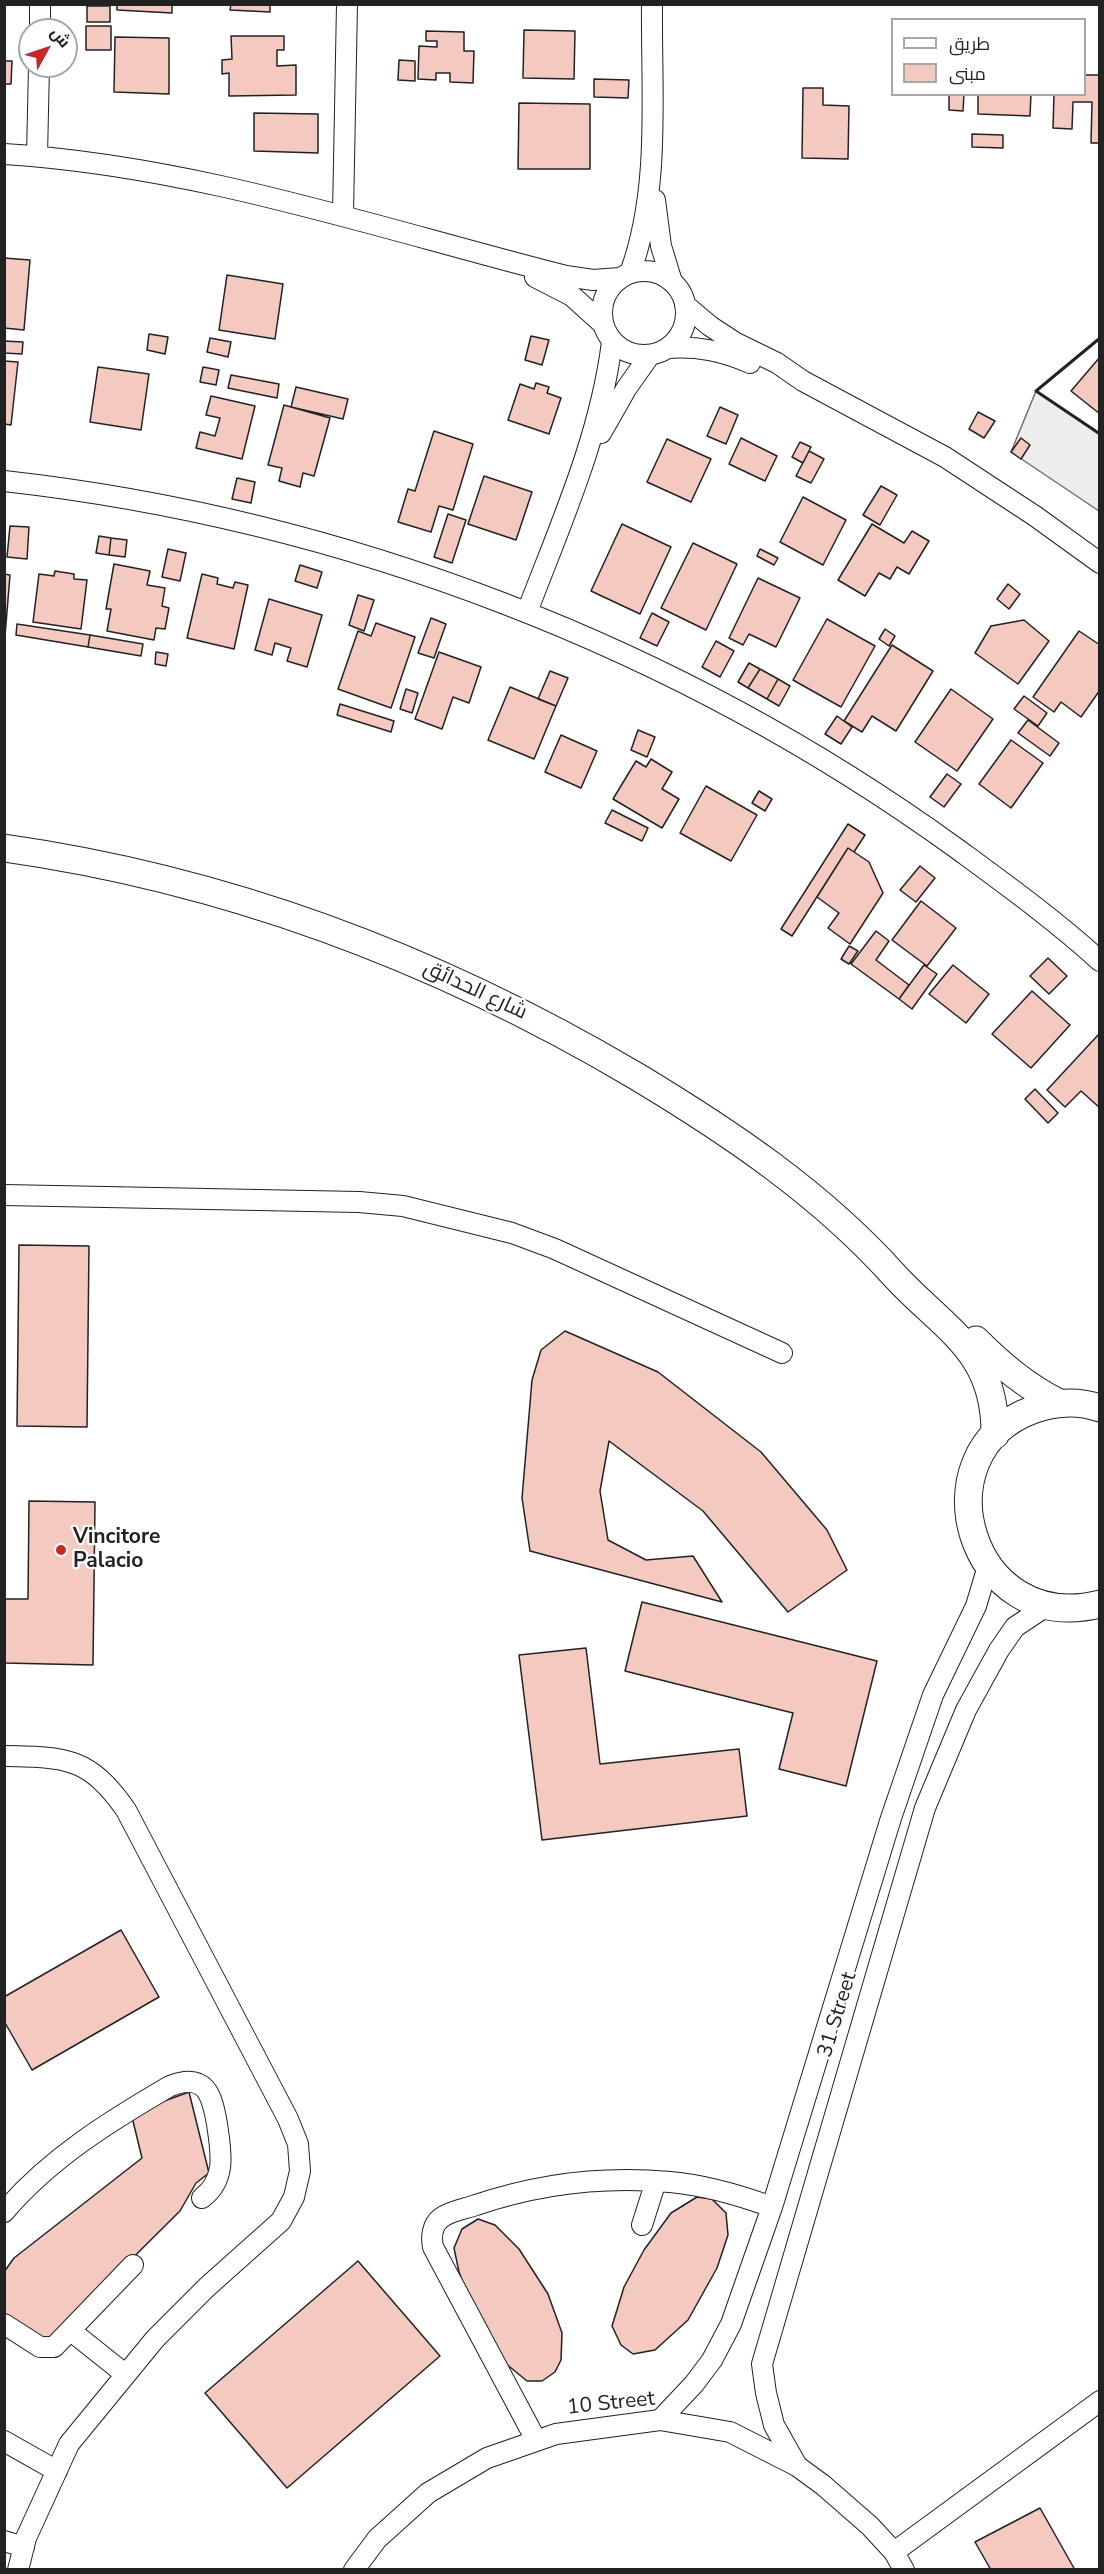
<!DOCTYPE html>
<html>
<head>
<meta charset="utf-8">
<style>
	body { margin:0 }
	#map { position:relative; width:1104px; height:2574px; overflow:hidden; background:#fff; font-family:"Nunito Sans",Cairo,sans-serif }
	canvas { display:block }
	.frame { position:absolute; inset:0; border:6px solid #222; pointer-events:none }
	.legend { position:absolute; left:891px; top:18px; width:195px; height:78px; box-sizing:border-box; background:#fff; border:2px solid #a7a7a7; margin:0; padding:8px 10px; list-style:none; font-size:18px; color:#222 }
	.legend li { display:flex; align-items:center; gap:12px; height:30px }
	.legend b { width:30px; border:2px solid #a7a7a7 }
	.north { position:absolute; left:18px; top:18px; width:60px; height:60px; box-sizing:border-box; background:#fff; border:2px solid #a7a7a7; border-radius:50%; rotate:50deg; font-size:16px; font-weight:700; line-height:24px; text-align:center; color:#222 }
	.north::after { content:''; display:block; margin:auto; width:21px; height:27px; background:#c62828; clip-path:polygon(50% 0,100% 100%,50% 72%,0 100%) }
</style>
</head>
<body>
<div id="map">
<canvas width="1104" height="2574"></canvas>
<div class="frame"></div>
<ul class="legend">
<li><b style="height:8px;background:#fff"></b>طريق</li>
<li><b style="height:16px;background:#f3c9c0"></b>مبنى</li>
</ul>
<div class="north">ش</div>
</div>
<script>
const c = document.querySelector('canvas').getContext('2d');
c.lineJoin = 'round';
function fill(path, color) {
  c.fillStyle = color;
  c.fill(path, 'evenodd');
}
function trace(path, color, width, dash) {
  c.strokeStyle = color;
  c.lineWidth = width;
  c.lineCap = dash ? 'butt' : 'round';
  c.setLineDash(dash || []);
  c.stroke(path);
}
function write(font, color, halo, rows, align = 'center') {
  c.font = font + ' "Nunito Sans",Cairo,sans-serif';
  c.lineWidth = 4.5;
  c.setLineDash([]);
  c.textBaseline = 'middle';
  c.strokeStyle = halo;
  c.fillStyle = color;
  for (const [text, x, y, turn = 0] of rows) {
    c.save();
    c.translate(x, y);
    c.rotate((+turn || 0) * Math.PI / 180);
    c.textAlign = isNaN(turn) ? turn : align;
    if (halo) c.strokeText(text, 0, 0);
    c.fillText(text, 0, 0);
    c.restore();
  }
}
const parking = new Path2D(`
	M1036,391L1099,434V511L1011,452Z`);
fill(parking, '#ededed');
trace(parking, '#6f6f6f', 1.5);
const building = new Path2D(`
	M117,4H172V13L117,10Z
	M231,4H270V12L230,10Z
	M87,6H110V22H87Z
	M86,26H111V50H86Z
	M524,30L575,31L574,79L523,78Z
	M426,31L464,32V51H474L473,83L450,82V73H436V80L418,79L419,46L437,47V41H426Z
	M231,36H284V50H277V66L296,65V95L229,96V73L222,74V60L232,59Z
	M115,37L169,38V94L114,92Z
	M399,60L415,61V81L398,80Z
	M4,61H12L11,84H4Z
	M1084,75H1100V143H1091L1092,102H1073L1072,129L1053,128L1054,94H1084Z
	M594,79L629,80L628,98L594,97Z
	M803,88H823V105L849,106L848,159L802,158Z
	M949,94H964L963,111L949,110Z
	M978,94H1031L1030,116L978,114Z
	M519,103L590,104V169H518Z
	M254,113L318,114V153L254,151Z
	M972,134L1003,135V148L972,147Z
	M4,258L30,260L24,330L4,328Z
	M227,275L283,284L275,339L219,330Z
	M149,334L168,337L165,354L147,350Z
	M531,336L549,340L542,365L525,360Z
	M210,338L231,342L228,357L207,352Z
	M4,341L23,342L22,354L4,353Z
	M1100,357V414L1071,391Z
	M4,361L18,362L11,425L4,424Z
	M98,367L149,374L141,430L90,422Z
	M203,367L219,370L216,385L200,382Z
	M231,375L279,384L277,398L228,388Z
	M536,383L549,387L547,393L561,398L549,434L508,420L520,384L534,389Z
	M296,387L348,399L343,419L291,407Z
	M211,396L255,406L242,459L196,448L200,432L215,436L220,418L206,415Z
	M284,405L330,418L314,476L303,473L300,487L279,481L282,468L268,465Z
	M720,407L738,415L726,444L707,436Z
	M978,412L995,421L984,438L969,429Z
	M434,431L473,444L453,510L439,506L431,532L398,522L408,489L415,491Z
	M741,438L777,456L765,481L729,464Z
	M1021,438L1030,445L1021,459L1011,452Z
	M667,439L711,459L691,502L647,482Z
	M800,442L811,447L803,463L792,457Z
	M809,451L824,459L811,483L796,476Z
	M484,476L532,492L516,540L468,524Z
	M237,478L255,482L251,503L232,499Z
	M881,486L897,495L880,525L863,515Z
	M803,497L846,520L823,565L780,542Z
	M448,514L466,520L452,563L434,557Z
	M622,524L671,547L640,614L591,591Z
	M872,524L904,543L912,531L929,541L909,574L897,567L890,579L879,573L865,596L838,580Z
	M10,526L29,527L27,559L7,557Z
	M99,536L111,538L109,555L96,553Z
	M111,538L127,540L125,557L109,555Z
	M693,543L737,564L706,630L661,608Z
	M168,549L186,553L180,581L162,577Z
	M760,549L778,558L774,565L757,556Z
	M114,564L150,571L147,585L165,588L162,606L169,608L165,629L156,628L154,640L107,631L111,609H106Z
	M300,565L322,572L317,588L295,581Z
	M55,571L74,574V579L87,580L81,629L33,622L39,574L54,576Z
	M4,574L10,575L5,636H4Z
	M202,574L218,578L217,584L233,588L235,582L248,585L234,649L187,638Z
	M758,578L800,598L776,647L749,634L743,645L729,638Z
	M1008,584L1020,594L1009,609L997,599Z
	M358,595L374,600L364,631L349,625Z
	M269,599L322,615L307,667L287,661L291,648L275,643L272,655L255,650Z
	M652,613L669,622L657,646L640,638Z
	M431,618L446,624L434,658L418,653Z
	M827,619L875,646L841,707L793,680Z
	M1024,620L1049,641L1018,684L975,653L991,626Z
	M376,623L415,637L391,708L338,689L358,631L371,636Z
	M17,624L90,635L88,647L16,635Z
	M885,629L895,636L889,646L879,639Z
	M1079,631L1100,645V690L1081,717L1061,702L1054,712L1033,697Z
	M90,635L143,644L141,656L88,647Z
	M716,641L734,651L720,677L702,667Z
	M892,645L933,671L896,731L872,716L862,732L844,721Z
	M156,652L168,654L166,666L155,664Z
	M439,652L481,667L469,703L453,697L442,729L415,719Z
	M749,663L760,669L748,688L738,682Z
	M760,669L778,679L767,699L748,688Z
	M550,671L568,678L556,706L538,699Z
	M778,679L790,686L779,706L767,699Z
	M510,687L556,706L534,759L488,740Z
	M406,689L418,693L412,713L400,709Z
	M951,689L993,719L957,771L915,742Z
	M1024,696L1047,713L1038,726L1014,709Z
	M340,704L394,721L391,732L337,715Z
	M837,716L852,727L841,744L825,734Z
	M1028,720L1059,743L1050,756L1018,733Z
	M638,730L655,737L647,757L631,750Z
	M561,735L597,751L581,788L545,772Z
	M1011,740L1043,763L1011,808L979,784Z
	M651,759L672,772L662,789L679,799L662,828L613,799L636,761L646,767Z
	M947,774L961,784L944,807L930,797Z
	M706,786L757,815L731,861L680,833Z
	M759,791L772,799L765,811L752,803Z
	M612,810L648,828L642,841L605,823Z
	M848,824L865,835L854,852L848,848L792,936L781,929Z
	M848,848L869,862L883,893L850,944L828,928L839,913L817,897Z
	M920,866L935,878L916,902L900,890Z
	M921,901L956,928L927,966L892,940Z
	M876,931L889,941L876,960L909,985L899,999L851,964Z
	M849,946L858,951L849,964L841,959Z
	M1048,958L1067,976L1049,994L1030,976Z
	M924,965L937,974L912,1009L899,999Z
	M953,965L989,994L966,1023L929,994Z
	M1032,991L1070,1025L1031,1068L992,1034Z
	M1099,1034L1100,1108L1081,1091L1065,1107L1047,1090Z
	M1035,1089L1058,1113L1048,1123L1025,1099Z
	M19,1245L89,1246L87,1427L17,1426Z
	M565,1331L658,1372L761,1452L827,1530L847,1570L788,1612L703,1511L609,1441L600,1491L608,1540L646,1560L693,1556L722,1602L530,1551L522,1498L532,1380L541,1350Z
	M29,1501L95,1502L93,1665L4,1663V1599H28Z
	M642,1602L877,1661L846,1786L779,1769L793,1713L625,1671Z
	M586,1648L600,1764L739,1749L747,1816L542,1840L519,1655Z
	M121,1930L159,1997L32,2070L4,2021V1997Z
	M189,2092L209,2173L196,2183L180,2211L46,2344L4,2316V2272L14,2258L142,2158L131,2113Z
	M697,2197L712,2199L726,2213L728,2235L717,2268L688,2320L655,2350L633,2354L621,2345L612,2326L624,2287L644,2250L671,2213Z
	M478,2219L495,2225L519,2249L548,2294L562,2333L561,2360L555,2372L542,2381H527L505,2363L472,2309L459,2272L454,2248L462,2229Z
	M358,2261L440,2356L287,2488L205,2393Z
	M1040,2508L1075,2570H991L975,2542Z`);
fill(building, '#f3c9c0');
trace(building, '#222', 1.5);
const street = new Path2D(`
	M40,30V4
	M4,154C198,166 380,229 566,276L593,280L620,278
	M37,156L39,66
	M655,200L661,246L672,282
	M343,214L347,4
	M602 313a42 42 0 1 1 84 0a42 42 0 1 1-84 0Z
	M630,273C661,189 651,92 652,4
	M535,277L572,296L603,324
	M685,305L710,326L736,343L777,363L803,381L945,457L1035,516L1100,563
	M668,348C698,346 722,351 750,363
	M601,433L626,389L650,355
	M4,481C345,519 678,647 956,848C1005,884 1055,920 1100,961
	M527,612C561,523 600,437 612,342
	M4,1195L359,1202L403,1206L512,1233L555,1249L782,1353
	M4,1756C66,1757 89,1757 126,1810L288,2119L298,2144L300,2171L294,2197L281,2221L207,2287L155,2339L69,2444L26,2538L18,2570
	M4,2212C50,2158 110,2121 170,2086C206,2072 212,2095 217,2124C221,2152 227,2179 202,2198
	M642,2225L656,2181
	M4,2324L40,2347H54L133,2265
	M71,2331L125,2374
	M660,2420L694,2384L712,2360L731,2324L772,2207L891,1818L933,1695L976,1606L988,1566
	M536,2440L433,2247C431,2237 432,2225 441,2218C450,2211 465,2209 476,2205C538,2184 605,2176 670,2182C705,2185 739,2195 772,2207
	M4,2441L57,2471
	M797,2466L774,2425L766,2393L762,2364L925,1808L966,1710L999,1650L1015,1627L1048,1605
	M4,2541L24,2547
	M894,2552L1100,2401
	M354,2570L377,2539L428,2493L487,2458L556,2434L660,2420L730,2432L797,2466L823,2485L870,2526L894,2552L904,2570`);
const secondary = new Path2D(`
	M4,848C230,880 440,960 636,1076C729,1132 820,1193 893,1274C944,1330 996,1350 995,1435
	M976,1340C1002,1366 1026,1386 1059,1403
	M1100,1408C1077,1400 1054,1402 1032,1410C917,1453 969,1637 1100,1604`);
trace(street, '#222', 22);
trace(secondary, '#222', 29);
trace(street, '#fff', 20);
trace(secondary, '#fff', 27);
trace(new Path2D(`
	M1100,338L1036,391L1100,434`), '#222', 3);
for (const [x, y, r, color] of [
	[61,1550,6,"#c62828"]
]) {
  const dot = new Path2D();
  dot.arc(x, y, r, 0, 2 * Math.PI);
  c.fillStyle = color;
  c.fill(dot);
  trace(dot, '#fff', 2);
}
write('21px', '#222', '#fff', [
	["شارع الحدائق",475,991,25],
	["31 Street",838,2015,-73],
	["10 Street",611,2404,-6]
]);
write('bold 21px', '#222', '#fff', [
	["Vincitore",73,1538],
	["Palacio",73,1562]
], 'left');
</script>
</body>
</html>
